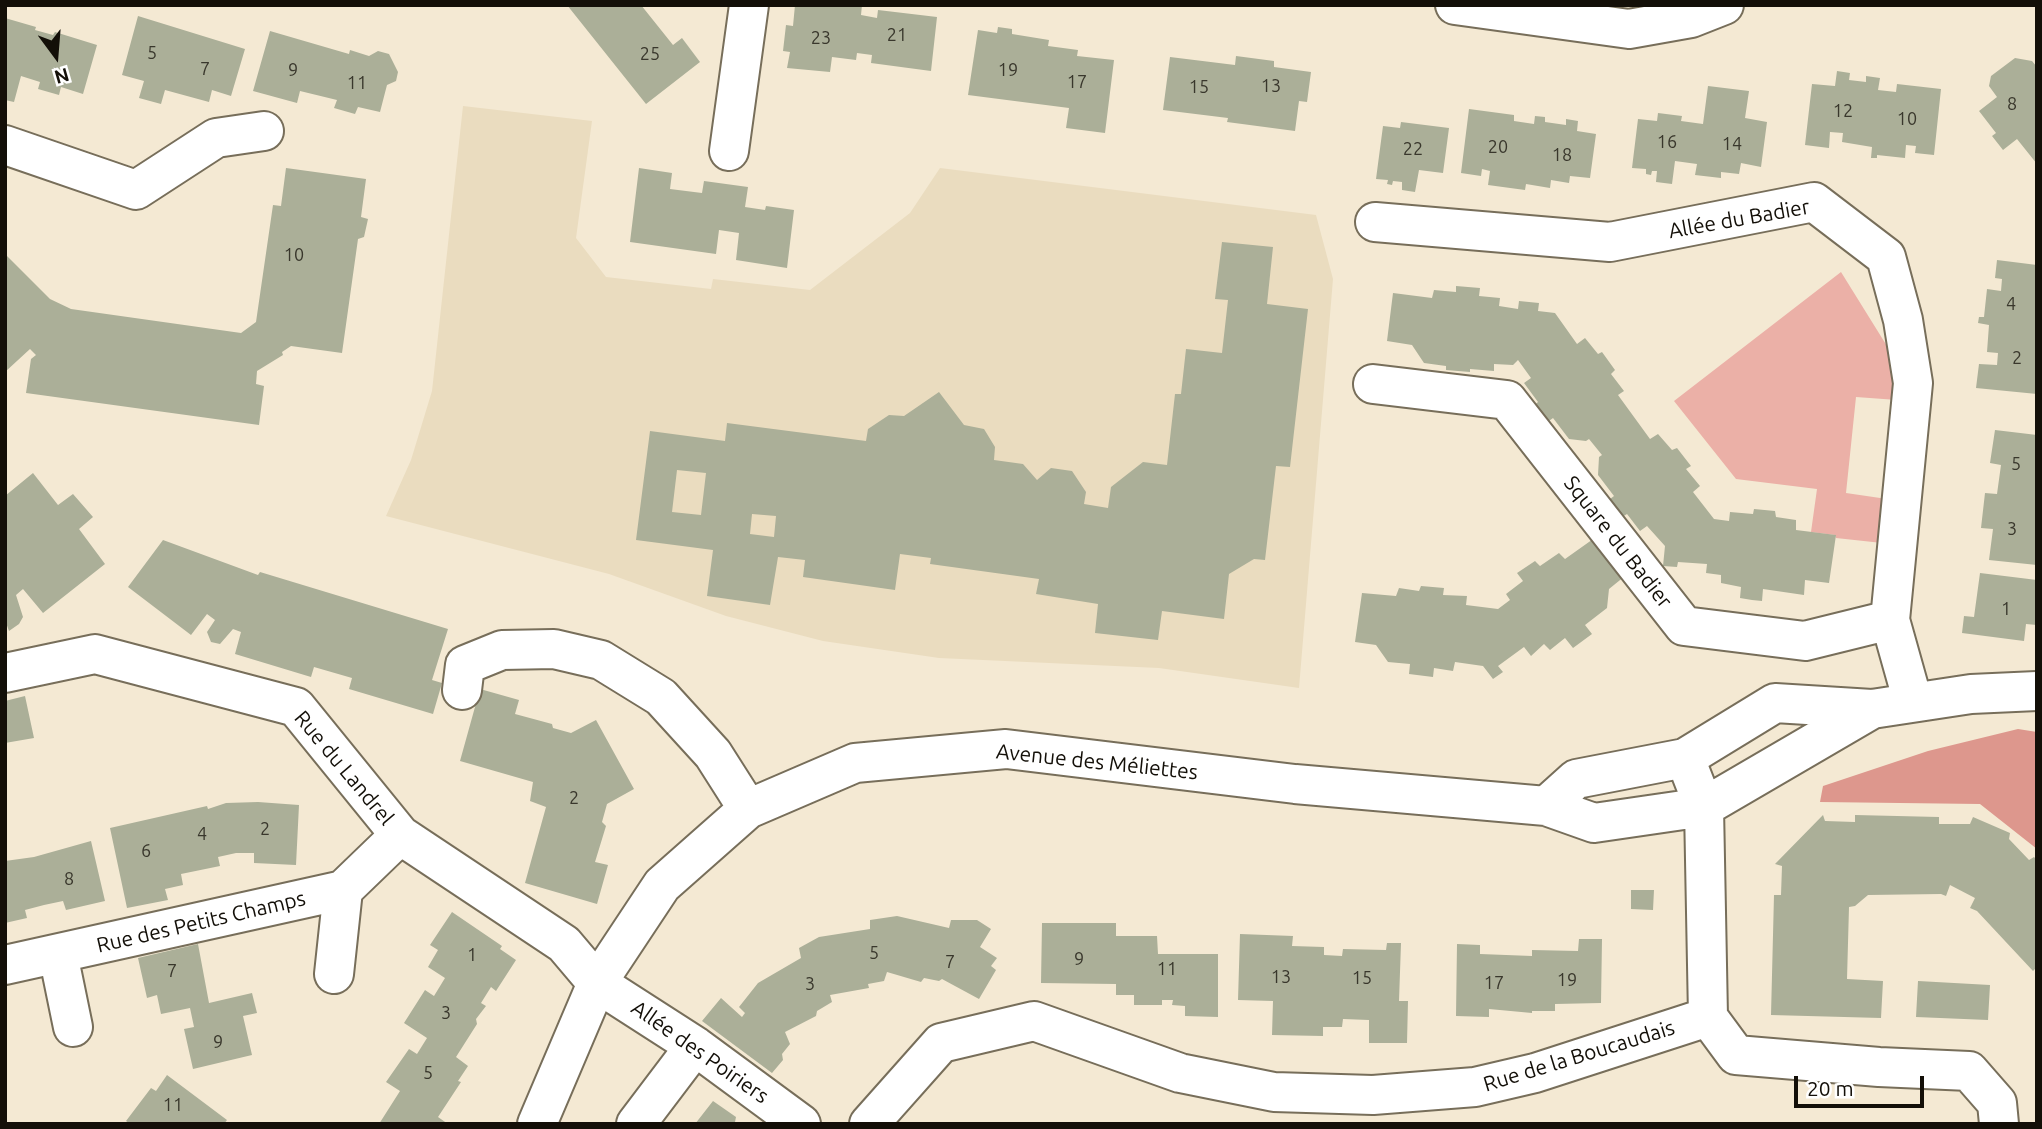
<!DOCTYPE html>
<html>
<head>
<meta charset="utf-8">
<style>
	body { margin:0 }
	#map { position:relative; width:2042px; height:1129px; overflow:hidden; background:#f4e9d3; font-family:Ubuntu,sans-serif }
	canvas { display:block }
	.frame { position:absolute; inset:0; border:7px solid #130f08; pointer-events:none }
	.north { position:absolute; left:21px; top:21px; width:70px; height:70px; -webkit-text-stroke:5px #fff; paint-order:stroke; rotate:164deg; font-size:19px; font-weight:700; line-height:28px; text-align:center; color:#130f08 }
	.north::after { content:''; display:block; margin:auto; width:24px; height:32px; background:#130f08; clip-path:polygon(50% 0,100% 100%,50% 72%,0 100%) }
	.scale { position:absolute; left:1794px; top:1076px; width:130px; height:32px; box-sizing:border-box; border:4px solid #130f08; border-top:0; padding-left:9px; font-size:21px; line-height:24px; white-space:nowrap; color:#130f08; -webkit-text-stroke:5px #fff; paint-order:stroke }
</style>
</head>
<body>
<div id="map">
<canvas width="2042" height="1129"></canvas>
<div class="frame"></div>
<div class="north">N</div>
<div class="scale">20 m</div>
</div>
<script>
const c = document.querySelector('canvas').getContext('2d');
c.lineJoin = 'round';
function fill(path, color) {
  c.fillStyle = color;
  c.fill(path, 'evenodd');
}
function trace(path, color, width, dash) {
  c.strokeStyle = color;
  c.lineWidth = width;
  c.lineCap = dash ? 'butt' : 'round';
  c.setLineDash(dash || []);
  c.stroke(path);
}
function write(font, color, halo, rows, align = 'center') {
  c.font = font + ' Ubuntu,sans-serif';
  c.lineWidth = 5;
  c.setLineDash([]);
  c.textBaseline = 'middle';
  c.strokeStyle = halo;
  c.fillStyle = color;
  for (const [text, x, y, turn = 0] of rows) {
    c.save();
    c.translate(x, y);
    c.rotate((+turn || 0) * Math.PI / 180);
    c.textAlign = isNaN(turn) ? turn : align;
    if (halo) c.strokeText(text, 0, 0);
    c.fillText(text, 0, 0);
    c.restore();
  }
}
fill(new Path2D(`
	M463,106L592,121L576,238L606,277L711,289L713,279L810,290L910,213L940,168L1316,215L1333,279L1299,688L1159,668L939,658L823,641L726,616L609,574L386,516L411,460L432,391Z`), '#eadcbf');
fill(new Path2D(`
	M1841,272L1900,367L1897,400L1856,397L1846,493L1887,499L1882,543L1836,538L1835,535L1811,532L1817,489L1736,479L1674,401Z`), '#ebb0a7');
fill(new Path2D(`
	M2018,729L2037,732V849L1980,804L1820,802L1823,786L1928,751Z`), '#dd978d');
fill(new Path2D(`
	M567,5H641L673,45L682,38L700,62L646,104Z
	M795,5H862L861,15L877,18L878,10L937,17L931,71L871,63L872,55L857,53L856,60L832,57L830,72L787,68L790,52L783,51L786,25L793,26Z
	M138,16L245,49L231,96L212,90L209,102L165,90L161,104L139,98L144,81L122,75Z
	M5,18L36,27L35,30L53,35L55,32L97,45L83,94L61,87L59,95L38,89L40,82L21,76L14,102L5,100Z
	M998,27L1012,29V34L1049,40L1048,46L1078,50L1077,56L1114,60L1105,133L1066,128L1069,108L968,95L978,30L997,33Z
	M270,31L349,54L350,50L369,56L378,51L389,54L398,72L396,81L387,85L380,112L358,107L355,114L334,108L337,100L300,91L297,103L253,91Z
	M1236,56L1274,61V67L1311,72L1307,102L1299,101L1295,131L1227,122L1228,118L1163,110L1170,57L1235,65Z
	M2015,58L2032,61L2037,67V164L2017,139L2003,150L1992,136L1996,133L1979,111L1997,97L1989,86L1991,76Z
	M1837,71L1850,73L1849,80L1866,82V76L1880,78L1878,90L1896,92L1897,84L1941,89L1934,155L1915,153L1916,146L1906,145L1905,158L1877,155V158H1871L1872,147L1842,142L1843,133L1830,132L1829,148L1805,145L1812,84L1835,86Z
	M1708,86L1749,91L1745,118L1767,122L1761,167L1741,163L1739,174L1721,172V178L1695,175L1697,164L1675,161L1672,184L1656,182L1657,171H1652L1651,175L1646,174V169L1632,168L1638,119L1657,121L1658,113L1682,116L1681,121L1703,124Z
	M1469,109L1514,115V121L1534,124L1535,116L1545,117V122L1566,125V119L1578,121L1577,131L1596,134L1590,178L1570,176L1569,183L1551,180L1550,188L1526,184L1525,190L1488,185L1490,171L1482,169L1481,176L1461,173Z
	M1401,122L1449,128L1443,173L1419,170L1415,192L1402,190V182L1393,181L1392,185L1387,184L1388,180L1376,179L1383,126L1400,128Z
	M286,168L366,179L361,217L368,219L364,237L358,239L342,353L291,346L282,352L283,355L257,371L256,384L264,386L259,425L26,393L31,359L36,355L30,349L5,372V254L50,299L71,309L241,333L256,322L273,205L281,206Z
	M639,168L672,173L670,189L702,193L704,181L748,187L745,207L765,210L766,206L794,210L787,268L736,260L739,233L719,230L716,254L630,242Z
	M1222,242L1273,247L1267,304L1308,309L1290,467L1276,466L1265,560L1254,559L1229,574L1224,619L1162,611L1158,640L1095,633L1098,604L1036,594L1039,579L930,564L931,558L900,554L895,590L803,577L805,560L778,557L770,605L707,596L713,550L636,540L650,431L725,441L727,423L866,441L868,429L889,415L904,416L939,392L964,425L984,429L995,447L994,460L1023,464L1037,480L1051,468L1072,471L1086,492L1084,504L1108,508L1111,487L1143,462L1167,465L1175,394H1181L1186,349L1222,353L1228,300L1215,299ZM677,470L706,473L701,515L672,512ZM752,514L776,516L774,537L750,534Z
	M1997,260L2037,265V394L1976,388L1979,364L1997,365L1998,353L1987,352L1989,325L1978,323L1979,317H1984L1987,289L2001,291L2002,279L1995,278Z
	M1456,286L1480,288L1479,296L1500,298L1499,306L1518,309L1519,301L1539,303L1538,311L1555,313L1577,344L1585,338L1598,354L1602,352L1615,370L1611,374L1624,391L1618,395L1650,439L1658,434L1672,450L1677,448L1691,466L1686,469L1700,486L1693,492L1714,519L1729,521L1730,512L1753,514L1754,509L1775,511L1776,517L1796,520V530L1836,535L1829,583L1805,580L1804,595L1763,589L1762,601L1752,600L1740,598L1741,587L1721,583V575L1706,573L1707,564L1678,562L1677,567L1663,566L1665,546L1647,526L1640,531L1627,514L1619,519L1606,502L1614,496L1598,475L1599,457L1602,455L1589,439L1586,441L1569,439L1553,418L1545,424L1532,407L1538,402L1524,383L1531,378L1518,360L1513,365L1494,364V371L1470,369V372L1446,370V366L1424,363L1412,345L1387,341L1393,293L1432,298L1434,290L1456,292Z
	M1995,430L2037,435V565L1989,560L1993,529L1981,528L1985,493L1997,494L2001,465L1990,463Z
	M33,473L58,505L73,494L93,517L79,529L105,564L43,613L23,589L16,595L23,617L19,624L9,631L5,620V496Z
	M1596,537L1625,576L1609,589L1607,608L1585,625L1592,634L1573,648L1565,638L1550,650L1544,644L1531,656L1524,647L1498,666L1503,672L1493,679L1483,666L1455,662L1453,671L1434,668L1433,677L1409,674L1410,664L1388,662L1376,645L1355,642L1362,593L1396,596L1399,588L1419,591L1421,586L1444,588L1443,595L1467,596L1466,605L1498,609L1510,600L1506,594L1523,581L1517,573L1535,561L1540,566L1559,553L1565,559Z
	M163,540L258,575L260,572L448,629L432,680L442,683L433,714L349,689L352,678L314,667L311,677L235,654L241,632L233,629L220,644L211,642L207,632L215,620L207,614L191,635L128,587Z
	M1980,573L2037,580L2035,601L2037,602V625L2026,624L2024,641L1962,633L1964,616L1974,617Z
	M480,689L519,700L515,714L552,724L553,728L571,733L596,720L634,789L607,804L602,822L606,826L595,862L608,865L597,904L525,883L546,807L530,801L533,782L460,761Z
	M25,696L34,738L5,743V701Z
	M258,802L299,805L296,865L254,863V853H236L218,857L220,866L181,874L183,885L165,889L168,900L127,908L110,828L207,806L208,809L226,803Z
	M1823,815L1825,821L1855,822V815L1939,817V824H1970L1973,817L2010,833L2009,839L2029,860L2034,857L2037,860V967L2033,971L1977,911L1970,908L1975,898L1950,885L1946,896L1941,894L1868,895L1855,906L1849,907L1847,979L1883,981L1881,1018L1771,1015L1774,895H1781L1782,866L1775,864Z
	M91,841L105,901L66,910L63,901L44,905L25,910L27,918L5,923V861L34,857Z
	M1631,890H1654L1653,910L1631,909Z
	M452,912L502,946L500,949L516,960L496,991L491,987L481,1003L486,1006L476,1019L477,1024L456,1057L468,1066L458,1081L461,1082L438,1117L448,1124H379L400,1091L386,1082L409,1049L417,1054L427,1038L404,1023L425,990L434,996L445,978L428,967L438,950L430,945Z
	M897,916L949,928L951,920H977L991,929L980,947L997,958L991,966L996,970L979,999L942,979L939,981L924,978L921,982L887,972L884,981L868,984L869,988L830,995L832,1002L817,1011L816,1016L785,1032L790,1044L782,1054L783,1060L772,1073L702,1021L721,998L742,1017L745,1013L739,1007L758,983L801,958L799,948L819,937L870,929V920Z
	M1042,923H1116V936H1157L1158,954H1218V1017L1185,1016V1006L1172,1005L1173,1000H1162V1005H1134V995H1116V984L1041,983Z
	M1240,934L1293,936L1292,946L1324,947V955L1342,956L1343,949L1386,950L1387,943H1401L1399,1001H1408L1407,1043H1369V1020L1343,1019L1342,1027H1323V1036L1272,1035L1273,1001L1238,1000Z
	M1579,939H1602L1601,1003L1555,1004V1011H1532V1013L1489,1009V1017L1456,1016L1457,944L1480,945V954L1532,956V950L1578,951Z
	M198,944L209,1003L252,993L257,1013L243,1016L252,1055L193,1069L184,1029L194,1027L190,1008L161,1014L157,995L147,998L138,958Z
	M1918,981L1990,985L1988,1020L1916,1017Z
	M167,1075L227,1120L224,1124H130L126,1121L151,1088L156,1091Z
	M713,1101L736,1117L735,1122L738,1124H695Z`), '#abaf98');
const minor = new Path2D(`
	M1455,5L1629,29L1691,18L1724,5
	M5,145L136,190L216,138L264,131
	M729,151L749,5
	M1375,222L1610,242L1814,202L1886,257L1903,320L1913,383L1890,620L1913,702
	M1373,384L1507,400L1684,626L1805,641L1890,620
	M5,673L95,654L296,707L400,835L564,944L597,983L695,1046L801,1124
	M462,690L465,665L502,650L554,649L601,660L661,697L713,754L748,809
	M1685,758L1704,807L1708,1017L1736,1055L1879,1067L1969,1071L1997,1103L1999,1124
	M1546,806L1576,779L1685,758L1775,703L1872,709L1971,694L2037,691
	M58,954L73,1027
	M5,965L343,890L400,835
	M334,974L343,890
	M537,1124L597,983L662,885L748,809L855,763L1006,749L1295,784L1546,806L1594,823L1704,807L1872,709
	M636,1124L695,1046
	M869,1124L941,1043L1034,1021L1180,1073L1274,1092L1373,1095L1475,1087L1535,1073L1708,1017`);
trace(minor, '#776e5a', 42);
trace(minor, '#fff', 38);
write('18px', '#39372c', null, [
	["21",897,35],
	["23",821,38],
	["5",152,53],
	["25",650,54],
	["7",205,69],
	["9",293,70],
	["19",1008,70],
	["17",1077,82],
	["11",357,83],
	["13",1271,86],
	["15",1199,87],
	["8",2012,104],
	["12",1843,111],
	["10",1907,119],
	["16",1667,142],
	["14",1732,144],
	["20",1498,147],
	["22",1413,149],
	["18",1562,155],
	["10",294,255],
	["4",2011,304],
	["2",2017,358],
	["5",2016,464],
	["3",2012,529],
	["1",2006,609],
	["2",574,798],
	["2",265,829],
	["4",202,834],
	["6",146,851],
	["8",69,879],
	["5",874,953],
	["1",472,955],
	["9",1079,959],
	["7",950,962],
	["11",1167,969],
	["7",172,971],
	["13",1281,977],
	["15",1362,978],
	["19",1567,980],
	["17",1494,983],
	["3",810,984],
	["3",446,1013],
	["9",218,1042],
	["5",428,1073],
	["11",173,1105]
]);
write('21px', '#130f08', '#fff', [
	["Allée du Badier",1739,219,-10],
	["Square du Badier",1618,542,52],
	["Avenue des Méliettes",1097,762,6],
	["Rue du Landrel",344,768,50],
	["Rue des Petits Champs",201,922,-13],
	["Allée des Poiriers",700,1052,35],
	["Rue de la Boucaudais",1579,1056,-17]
]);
</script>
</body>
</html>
